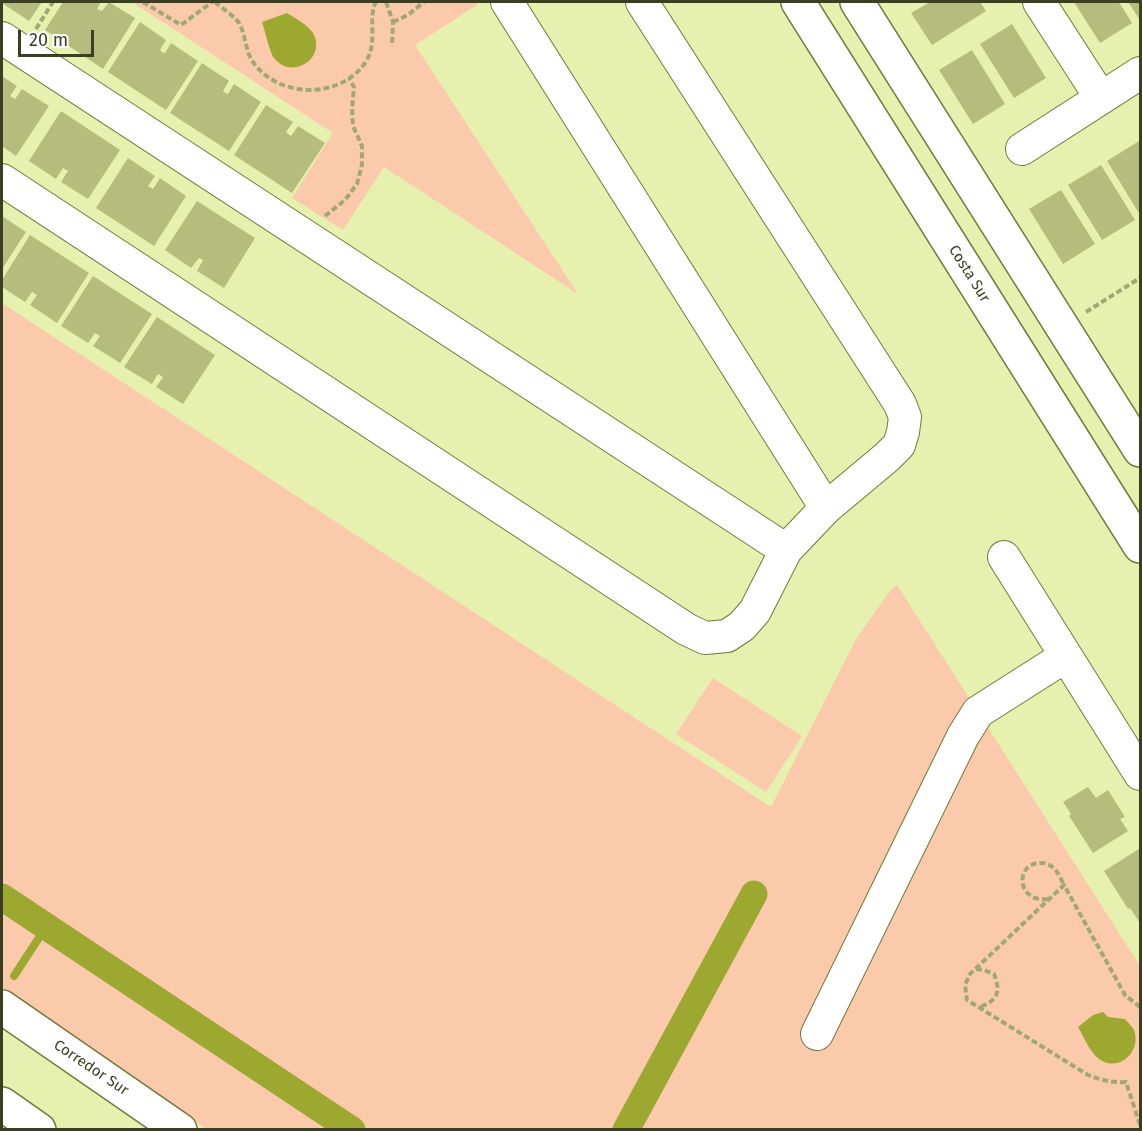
<!DOCTYPE html>
<html>
<head>
<meta charset="utf-8">
<style>
	body { margin:0 }
	#map { position:relative; width:1142px; height:1131px; overflow:hidden; background:#e7f1af; font-family:"Fira Sans",sans-serif }
	canvas { display:block }
	.frame { position:absolute; inset:0; border:3px solid #3a3e23; pointer-events:none }
	.scale { position:absolute; left:18px; top:30px; width:76px; height:27px; box-sizing:border-box; border:3px solid #3a3e23; border-top:0; padding-left:8px; font-size:18px; line-height:21px; white-space:nowrap; color:#3a3e23; -webkit-text-stroke:4px #fff; paint-order:stroke }
</style>
</head>
<body>
<div id="map">
<canvas width="1142" height="1131"></canvas>
<div class="frame"></div>
<div class="scale">20 m</div>
</div>
<script>
const c = document.querySelector('canvas').getContext('2d');
c.lineJoin = 'round';
function fill(path, color) {
  c.fillStyle = color;
  c.fill(path, 'evenodd');
}
function trace(path, color, width, dash) {
  c.strokeStyle = color;
  c.lineWidth = width;
  c.lineCap = dash ? 'butt' : 'round';
  c.setLineDash(dash || []);
  c.stroke(path);
}
function write(font, color, halo, rows, align = 'center') {
  c.font = font + ' "Fira Sans",sans-serif';
  c.lineWidth = 4.5;
  c.setLineDash([]);
  c.textBaseline = 'middle';
  c.strokeStyle = halo;
  c.fillStyle = color;
  for (const [text, x, y, turn = 0] of rows) {
    c.save();
    c.translate(x, y);
    c.rotate((+turn || 0) * Math.PI / 180);
    c.textAlign = isNaN(turn) ? turn : align;
    if (halo) c.strokeText(text, 0, 0);
    c.fillText(text, 0, 0);
    c.restore();
  }
}
fill(new Path2D(`
	M132,2H477V5L415,45L578,294L384,167L343,230L292,198L333,133Z
	M2,303L771,807L856,639L890,591L897,585L1140,966V1129H206L2,987Z
	M713,678L802,736L766,792L676,734Z`), '#facaaa');
fill(new Path2D(`
	M287,13C296,19 307,24 313,33C327,58 292,81 274,58C270,53 265,31 262,22Z
	M1103,1012L1108,1017L1125,1019C1128,1023 1132,1026 1134,1030C1142,1052 1118,1073 1099,1059C1089,1051 1084,1037 1078,1027L1093,1015Z`), '#9ca830');
trace(new Path2D(`
	M14,976L46,927`), '#9ca830', 8);
trace(new Path2D(`
	M2,897L352,1130
	M626,1130L754,894`), '#9ca830', 27);
fill(new Path2D(`
	M2,2H42L29,21L2,3Z
	M63,2H101L97,9L102,11L109,2L135,18L103,69L45,30Z
	M930,2H980L986,11L932,45L911,13Z
	M1074,2H1119L1132,23L1100,43Z
	M1128,2H1140V20Z
	M140,22L166,40L160,50L162,52L165,53L171,43L198,61L166,110L108,72Z
	M1012,24L1046,78L1014,98L980,44Z
	M972,50L1005,104L973,124L939,70Z
	M202,63L229,81L223,91L225,93L228,94L234,84L261,102L229,151L170,113Z
	M2,76L17,86L10,96L15,99L22,89L49,106L16,156L2,146Z
	M266,105L293,122L286,132L291,136L298,126L325,143L292,193L234,155Z
	M61,111L120,150L88,199L61,182L68,171L63,168L56,179L29,161Z
	M1139,141L1140,143V215L1107,161Z
	M128,158L155,176L148,186L153,189L160,178L186,196L154,246L96,208Z
	M1101,165L1135,220L1102,240L1068,185Z
	M1061,190L1095,244L1063,264L1029,209Z
	M197,201L255,238L224,288L197,271L203,260L199,258L191,268L165,250Z
	M2,216L26,232L2,269Z
	M30,235L89,273L57,323L30,305L37,295L32,292L25,302L2,287V280Z
	M93,276L152,314L120,363L93,346L100,336L95,333L88,343L61,326Z
	M157,317L215,355L183,404L156,387L163,377L158,374L152,384L124,367Z
	M1088,787L1096,798L1108,790L1125,817L1120,819L1128,831L1093,853L1069,816L1071,814L1063,802Z
	M1139,849L1140,851V923L1130,908L1128,909L1104,871Z`), '#b4bd7d');
const minor = new Path2D(`
	M507,2L826,508
	M1039,2L1101,98
	M2,38L786,550
	M1022,149L1140,73
	M2,180L686,629L705,638L727,636L742,626L755,611L786,550L826,508L887,457L899,445L903,432L905,417L900,404L642,2
	M1004,557L1140,774
	M817,1034L963,736L978,712L1066,656`);
const tertiary = new Path2D(`
	M798,2L1140,546
	M857,2L1140,450`);
const motorway = new Path2D(`
	M2,1007L180,1130
	M2,1104L39,1130`);
trace(minor, '#71783b', 34);
trace(tertiary, '#71783b', 36);
trace(motorway, '#71783b', 36);
trace(new Path2D(`
	M143,2L181,25L212,2
	M215,2C221,7 236,18 239,23C246,35 245,51 253,62C278,98 339,100 365,63C379,43 367,18 376,2
	M386,2L393,22L392,46
	M393,22L408,15L424,2
	M36,29L53,2
	M325,216L345,200L357,184L362,164V146L353,126L352,109L354,87L349,78
	M1086,312L1140,278
	M1048,899C1015,903 1015,861 1042,863C1048,863 1054,867 1057,872C1060,876 1062,881 1064,885
	M976,969L984,970L994,974C1001,992 998,1000 980,1007
	M1140,1007L1125,995L1064,885L970,974L965,985L967,1000L1088,1075C1101,1080 1112,1083 1126,1082L1140,1125`), '#a1a876', 4, [6, 3]);
trace(minor, '#fff', 32);
trace(tertiary, '#fff', 33);
trace(motorway, '#fff', 33);
write('15px', '#3a3e23', '#fff', [
	["Costa Sur",969,274,58],
	["Corredor Sur",91,1068,34]
]);
</script>
</body>
</html>
